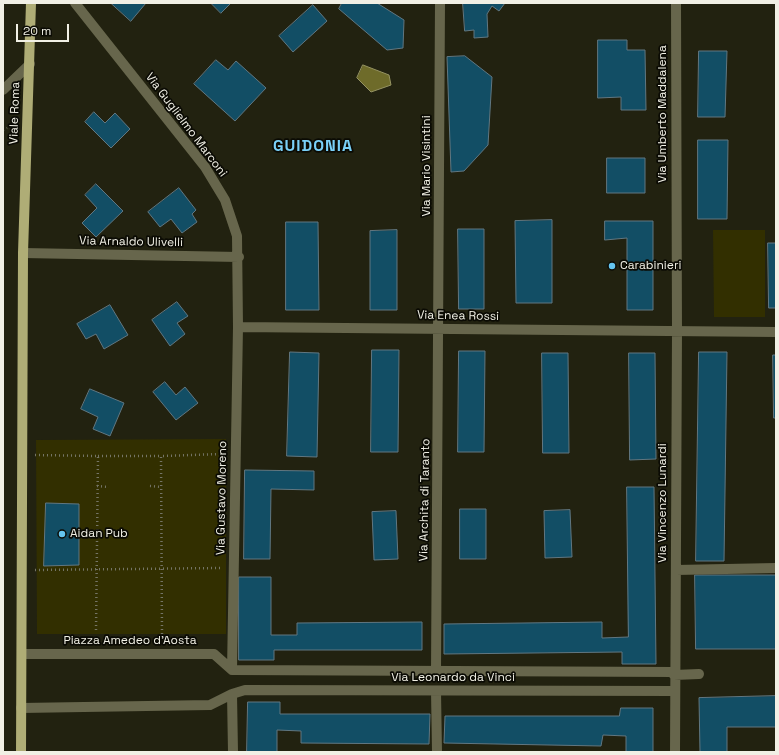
<!DOCTYPE html>
<html>
<head>
<meta charset="utf-8">
<style>
	body { margin:0 }
	#map { position:relative; width:779px; height:755px; overflow:hidden; background:#222210; font-family:"Space Grotesk",sans-serif }
	canvas { display:block }
	.frame { position:absolute; inset:0; border:4px solid #f1f0e5; pointer-events:none }
	.scale { position:absolute; left:16px; top:24px; width:53px; height:18px; box-sizing:border-box; border:2px solid #f1f0e5; border-top:0; padding-left:5px; font-size:12px; line-height:14px; white-space:nowrap; color:#f1f0e5; -webkit-text-stroke:3px #0b0b04; paint-order:stroke }
</style>
</head>
<body>
<div id="map">
<canvas width="779" height="755"></canvas>
<div class="frame"></div>
<div class="scale">20 m</div>
</div>
<script>
const c = document.querySelector('canvas').getContext('2d');
c.lineJoin = 'round';
function fill(path, color) {
  c.fillStyle = color;
  c.fill(path, 'evenodd');
}
function trace(path, color, width, dash) {
  c.strokeStyle = color;
  c.lineWidth = width;
  c.lineCap = dash ? 'butt' : 'round';
  c.setLineDash(dash || []);
  c.stroke(path);
}
function write(font, color, halo, rows, align = 'center') {
  c.font = font + ' "Space Grotesk",sans-serif';
  c.lineWidth = 3.5;
  c.setLineDash([]);
  c.textBaseline = 'middle';
  c.strokeStyle = halo;
  c.fillStyle = color;
  for (const [text, x, y, turn = 0] of rows) {
    c.save();
    c.translate(x, y);
    c.rotate((+turn || 0) * Math.PI / 180);
    c.textAlign = isNaN(turn) ? turn : align;
    if (halo) c.strokeText(text, 0, 0);
    c.fillText(text, 0, 0);
    c.restore();
  }
}
fill(new Path2D(`
	M713,230H765V317H714Z
	M226,439V634H37L36,440Z`), '#322f00');
const water = new Path2D(`
	M363,65L389,75L391,85L371,92L357,78Z`);
fill(water, '#6e6b2a');
trace(water, '#959362', 1);
const building = new Path2D(`
	M111,3H146L131,21Z
	M211,3H231L221,13Z
	M342,3H377L404,20L403,48L387,50L339,9Z
	M463,3H505L499,11L492,6L487,14L488,37L474,38V30L465,31Z
	M313,5L327,21L293,52L279,36Z
	M598,40H627V50H645L646,110H621V97L598,98Z
	M699,51H727L725,117H698Z
	M465,56L492,77L488,145L464,171L451,172L447,57Z
	M216,60L228,70L236,61L266,88L235,121L194,84Z
	M94,112L105,123L115,113L130,129L111,148L85,122Z
	M698,140H728L727,219H698Z
	M607,158H645V193H607Z
	M96,184L123,211L96,237L82,223L97,208L85,195Z
	M179,188L196,210L192,214L197,222L182,233L171,219L160,227L148,212Z
	M552,220V303H516L515,221Z
	M605,221H653V310H627V238L605,240Z
	M286,222H318L319,310H286Z
	M458,229H484V309H459Z
	M397,230V310H370V231Z
	M768,243H776V308H769Z
	M177,302L188,316L177,323L185,334L170,346L152,320Z
	M110,305L128,335L104,349L96,334L86,339L77,324Z
	M372,350H399L398,452H371Z
	M459,351H485L484,452H458Z
	M290,352L319,353L317,457L287,456Z
	M699,352H727L724,561H696Z
	M542,353H568L569,453H543Z
	M629,353H655L656,459L630,460Z
	M773,355H776V418H774Z
	M165,382L176,395L185,387L198,403L176,420L153,392Z
	M90,389L124,403L110,436L93,429L98,417L81,409Z
	M245,470L314,471V490L271,489L270,559H244Z
	M627,487H654L656,664H622V652L444,654V624L602,622V638L628,637Z
	M46,503L79,504V565L44,566Z
	M460,509H486V559H460Z
	M570,510L572,557L545,558L544,511Z
	M396,511L398,559L374,560L372,512Z
	M695,575H776V649H696Z
	M239,577H271V635H297V623L422,622V650H274V660H239Z
	M776,696V727H727V752H700L699,698Z
	M248,702H280V714H430L429,744L301,743V731L277,730V752H247Z
	M621,708H653V752H626V736L603,735L601,746L444,743L445,716H619Z`);
fill(building, '#124e65');
trace(building, '#617781', 1);
trace(new Path2D(`
	M3,130L7,128
	M3,331H5
	M3,407H4
	M35,455L98,456L96,631
	M98,456H161
	M97,486L109,487
	M150,486L161,487
	M35,570L222,568
	M162,634L161,456L222,454`), '#757566', 2.5, [1, 3]);
trace(new Path2D(`
	M75,3L205,167L225,200L237,236L238,327L232,670
	M3,90L30,64
	M23,253L239,257
	M238,327L776,332
	M676,570L776,568
	M22,654H214L232,670
	M232,670L674,672
	M436,671L440,3
	M674,675L699,674
	M436,691L437,752
	M232,694L233,752
	M21,708L210,705L232,694L245,690L674,691
	M675,752L677,331L676,3`), '#67664c', 10);
trace(new Path2D(`
	M21,752L23,253L31,3`), '#afad76', 10);
for (const [x, y, r, color] of [
	[612,266,4,"#65c5ef"],
	[62,534,4,"#65c5ef"]
]) {
  const dot = new Path2D();
  dot.arc(x, y, r, 0, 2 * Math.PI);
  c.fillStyle = color;
  c.fill(dot);
  trace(dot, '#0b0b04', 1.5);
}
write('12px', '#f1f0e5', '#0b0b04', [
	["Viale Roma",15,113,-88],
	["Via Umberto Maddalena",663,114,-90],
	["Via Guglielmo Marconi",186,125,53],
	["Via Mario Visintini",427,166,-90],
	["Via Arnaldo Ulivelli",131,242,1],
	["Via Enea Rossi",458,316,1],
	["Via Gustavo Moreno",222,498,-89],
	["Via Archita di Taranto",425,500,-89],
	["Via Vincenzo Lunardi",663,503,-90],
	["Piazza Amedeo d'Aosta",130,641],
	["Via Leonardo da Vinci",453,678]
]);
write('12px', '#f1f0e5', '#0b0b04', [
	["Carabinieri",620,266],
	["Aidan Pub",70,534]
], 'left');
c.letterSpacing = '1px';
write('bold 16px', '#7ad0f7', '#0b0b04', [
	["GUIDONIA",313,147]
]);
c.letterSpacing = '0px';
</script>
</body>
</html>
